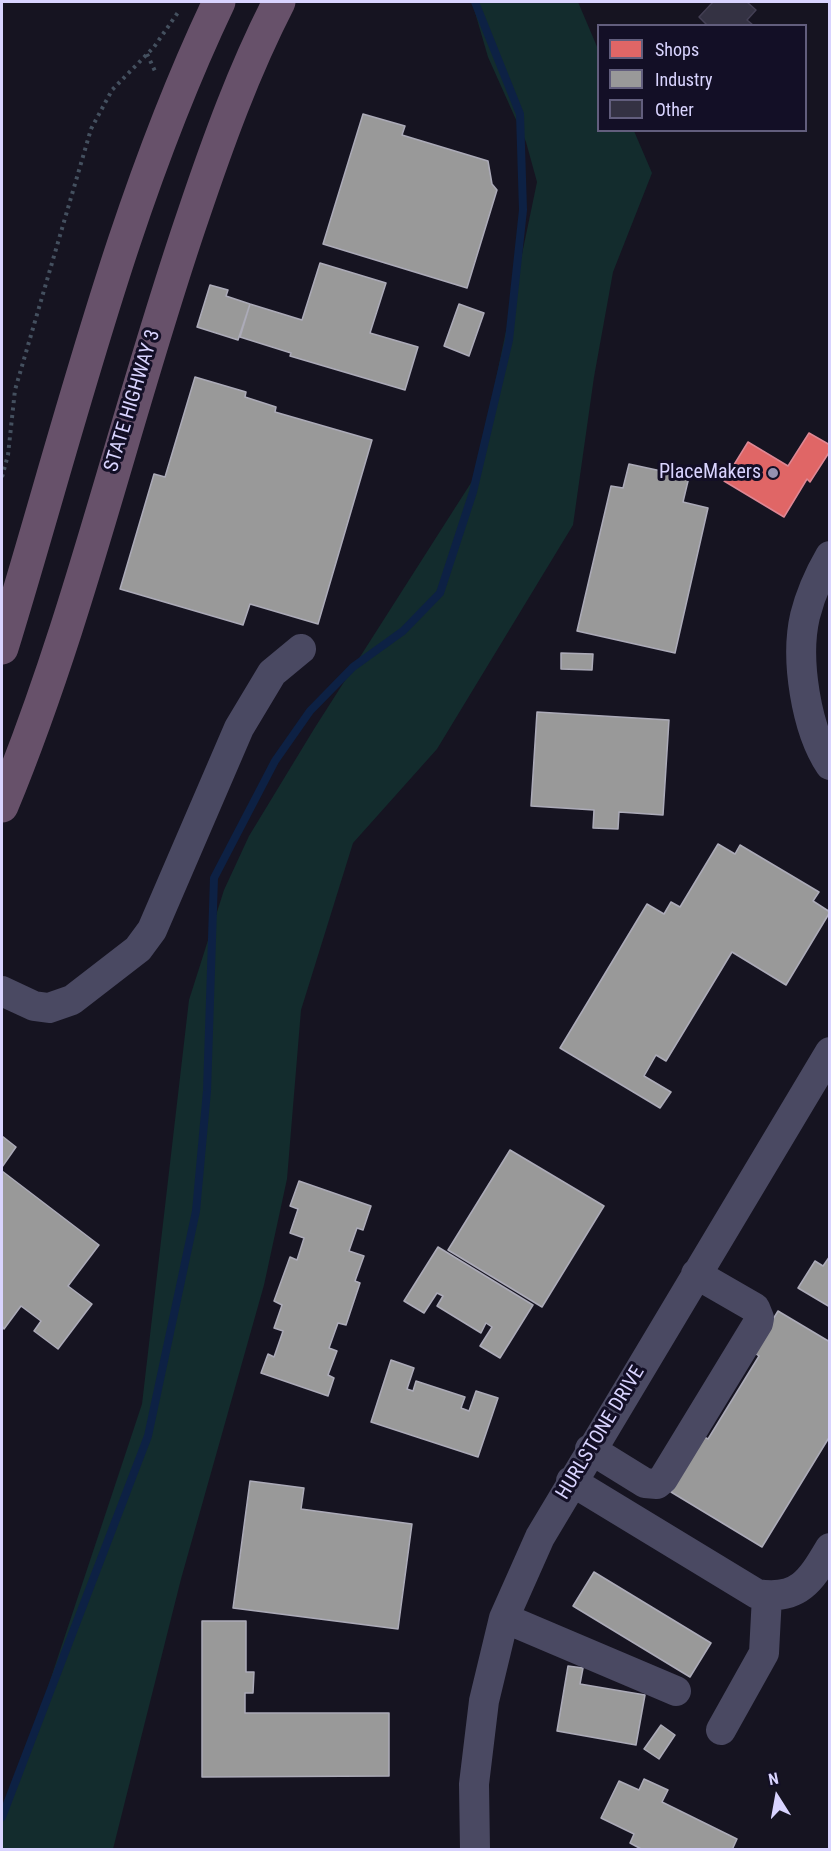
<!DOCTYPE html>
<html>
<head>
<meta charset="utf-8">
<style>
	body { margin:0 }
	#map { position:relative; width:831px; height:1851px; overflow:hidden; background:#161421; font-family:"Roboto Condensed",sans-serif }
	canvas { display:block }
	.frame { position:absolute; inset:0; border:3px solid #d9d4ff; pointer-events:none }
	.legend { position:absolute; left:597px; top:24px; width:210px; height:108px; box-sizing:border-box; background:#130f26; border:2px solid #625e7d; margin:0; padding:8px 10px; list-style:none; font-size:18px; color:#d9d4ff }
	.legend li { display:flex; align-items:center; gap:12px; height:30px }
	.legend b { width:30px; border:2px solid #625e7d }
	.north { position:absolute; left:747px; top:1767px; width:60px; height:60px; -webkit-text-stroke:4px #130f26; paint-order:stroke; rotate:349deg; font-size:16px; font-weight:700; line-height:24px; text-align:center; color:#d9d4ff }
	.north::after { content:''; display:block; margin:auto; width:21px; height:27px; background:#d9d4ff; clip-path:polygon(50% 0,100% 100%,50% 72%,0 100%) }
</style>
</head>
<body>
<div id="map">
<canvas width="831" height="1851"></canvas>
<div class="frame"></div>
<ul class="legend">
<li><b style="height:16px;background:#e06666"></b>Shops</li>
<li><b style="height:16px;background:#999"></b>Industry</li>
<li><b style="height:16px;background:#343243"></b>Other</li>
</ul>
<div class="north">N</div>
</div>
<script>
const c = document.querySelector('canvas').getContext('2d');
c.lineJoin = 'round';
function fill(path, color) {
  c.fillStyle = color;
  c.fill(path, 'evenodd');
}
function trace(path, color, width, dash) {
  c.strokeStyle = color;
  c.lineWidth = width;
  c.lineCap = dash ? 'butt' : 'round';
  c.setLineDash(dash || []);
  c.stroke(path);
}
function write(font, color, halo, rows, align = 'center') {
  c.font = font + ' "Roboto Condensed",sans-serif';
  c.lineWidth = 6;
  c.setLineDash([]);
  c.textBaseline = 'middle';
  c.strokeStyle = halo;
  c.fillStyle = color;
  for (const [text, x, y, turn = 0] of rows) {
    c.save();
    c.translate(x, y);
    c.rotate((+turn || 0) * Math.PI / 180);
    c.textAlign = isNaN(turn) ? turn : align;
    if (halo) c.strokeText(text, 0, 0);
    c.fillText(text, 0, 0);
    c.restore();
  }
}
fill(new Path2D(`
	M472,2H578L598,49V130L634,131L652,173L613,272L594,377L573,525L437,749L353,843L301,1010L287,1179L264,1285L181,1579L113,1849H2V1809L33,1732L142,1404L189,1000L224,890L249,836L314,729L476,475L537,182L526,142L488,57Z`), '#132c2d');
const shops = new Path2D(`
	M809,433L830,445V451L810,482L807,479L784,517L724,481L748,442L788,466Z`);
fill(shops, '#e06666');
trace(shops, '#de8794', 1.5);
const industry = new Path2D(`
	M363,114L405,126L402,135L488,161L492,184L497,190L467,288L323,244Z
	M320,263L386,283L370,333L418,347L405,390L290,356L291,353L240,337L250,304L302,320Z
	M210,285L228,290L226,296L250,304L238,340L197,327Z
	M459,304L484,313L469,356L444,346Z
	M195,377L246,392L245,397L276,407L275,412L372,440L318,624L250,604L243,625L120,589L154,474L165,477Z
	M629,464L689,477L683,502L708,508L675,653L577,631L611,486L623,488Z
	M561,653L593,654L592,670L561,669Z
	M537,712L669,720L663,815L619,812L618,829L593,828L594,810L531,806Z
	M718,844L735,854L740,845L819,892L813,901L830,912L786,985L732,952L666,1061L656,1055L644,1076L671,1092L660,1108L560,1048L647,904L664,914L671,902L680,907Z
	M2,1136L16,1147L2,1167Z
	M510,1150L604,1206L542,1307L448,1250Z
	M2,1171L99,1245L68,1286L92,1304L58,1349L34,1331L41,1321L21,1306L4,1329L2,1326Z
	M299,1181L371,1206L363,1230L357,1228L349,1251L364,1256L355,1281L360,1283L346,1325L338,1323L329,1348L337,1351L328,1375L334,1378L328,1396L261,1373L268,1354L274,1357L283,1331L274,1328L282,1305L274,1301L290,1257L297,1260L304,1238L290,1233L298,1209L290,1206Z
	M438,1247L533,1305L500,1358L480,1346L492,1327L486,1323L481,1333L437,1306L443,1296L437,1293L424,1313L404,1301Z
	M830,1256V1307L798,1288L815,1261L823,1266Z
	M778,1311L830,1342V1436L762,1547L671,1492L704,1437L708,1439L759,1356L753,1352Z
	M391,1360L414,1368L407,1389L413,1391L416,1381L465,1397L461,1408L469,1411L476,1391L498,1398L478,1457L371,1422Z
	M250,1481L304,1488L301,1509L412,1524L398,1629L233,1608Z
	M594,1572L711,1643L690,1677L573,1606Z
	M202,1621H246V1672H254L253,1693H245V1713H389V1776L202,1777Z
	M568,1666L583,1668L580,1684L645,1695L636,1745L557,1731Z
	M661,1725L675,1735L659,1759L644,1749Z
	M644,1779L668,1790L662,1802L737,1839L732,1850H643L630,1843L634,1834L601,1818L619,1781L639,1790Z`);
fill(industry, '#999');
trace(industry, '#acabb8', 1.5);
trace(new Path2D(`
	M2,1817L148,1436L196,1211L207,1091L214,878L275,761L310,711L353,667L403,631L440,593L473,492L509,340L523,210L520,114L475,2`), '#0d2144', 8);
const building = new Path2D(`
	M713,2H747L756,10L747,20L753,25L708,26L699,17Z`);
fill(building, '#343243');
trace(building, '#433f54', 1.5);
trace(new Path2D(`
	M147,54L155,71
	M2,477L8,455L15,390L91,129L112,90L154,47L179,11`), '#44505f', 4, [3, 4.5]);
trace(new Path2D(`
	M830,556C819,575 810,596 805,616C795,659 806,729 830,765
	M2,991L34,1006L49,1008L72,1000L138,949L152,930L239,728L272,673L301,649
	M590,1449L645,1483L657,1484L663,1479L758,1323L759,1318L755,1308L696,1274
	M571,1481L757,1594C799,1601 811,1580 830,1548
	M504,1618L676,1691
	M721,1730L764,1653L767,1596
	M475,1850L474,1784L484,1701L504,1618L540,1537L830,1052`), '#4a4962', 30);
trace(new Path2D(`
	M2,648C69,430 121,208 219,2
	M2,806C81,615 126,411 193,216C218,142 244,70 279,2`), '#67516a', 33);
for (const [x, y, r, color] of [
	[773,473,6,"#9591b1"]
]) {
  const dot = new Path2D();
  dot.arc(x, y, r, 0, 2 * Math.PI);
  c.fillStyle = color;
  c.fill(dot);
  trace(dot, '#130f26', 2);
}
write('20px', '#d9d4ff', '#130f26', [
	["STATE HIGHWAY 3",133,401,-73],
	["HURLSTONE DRIVE",601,1433,-59]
]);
write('20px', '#d9d4ff', '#130f26', [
	["PlaceMakers",761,473]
], 'right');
</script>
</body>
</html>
